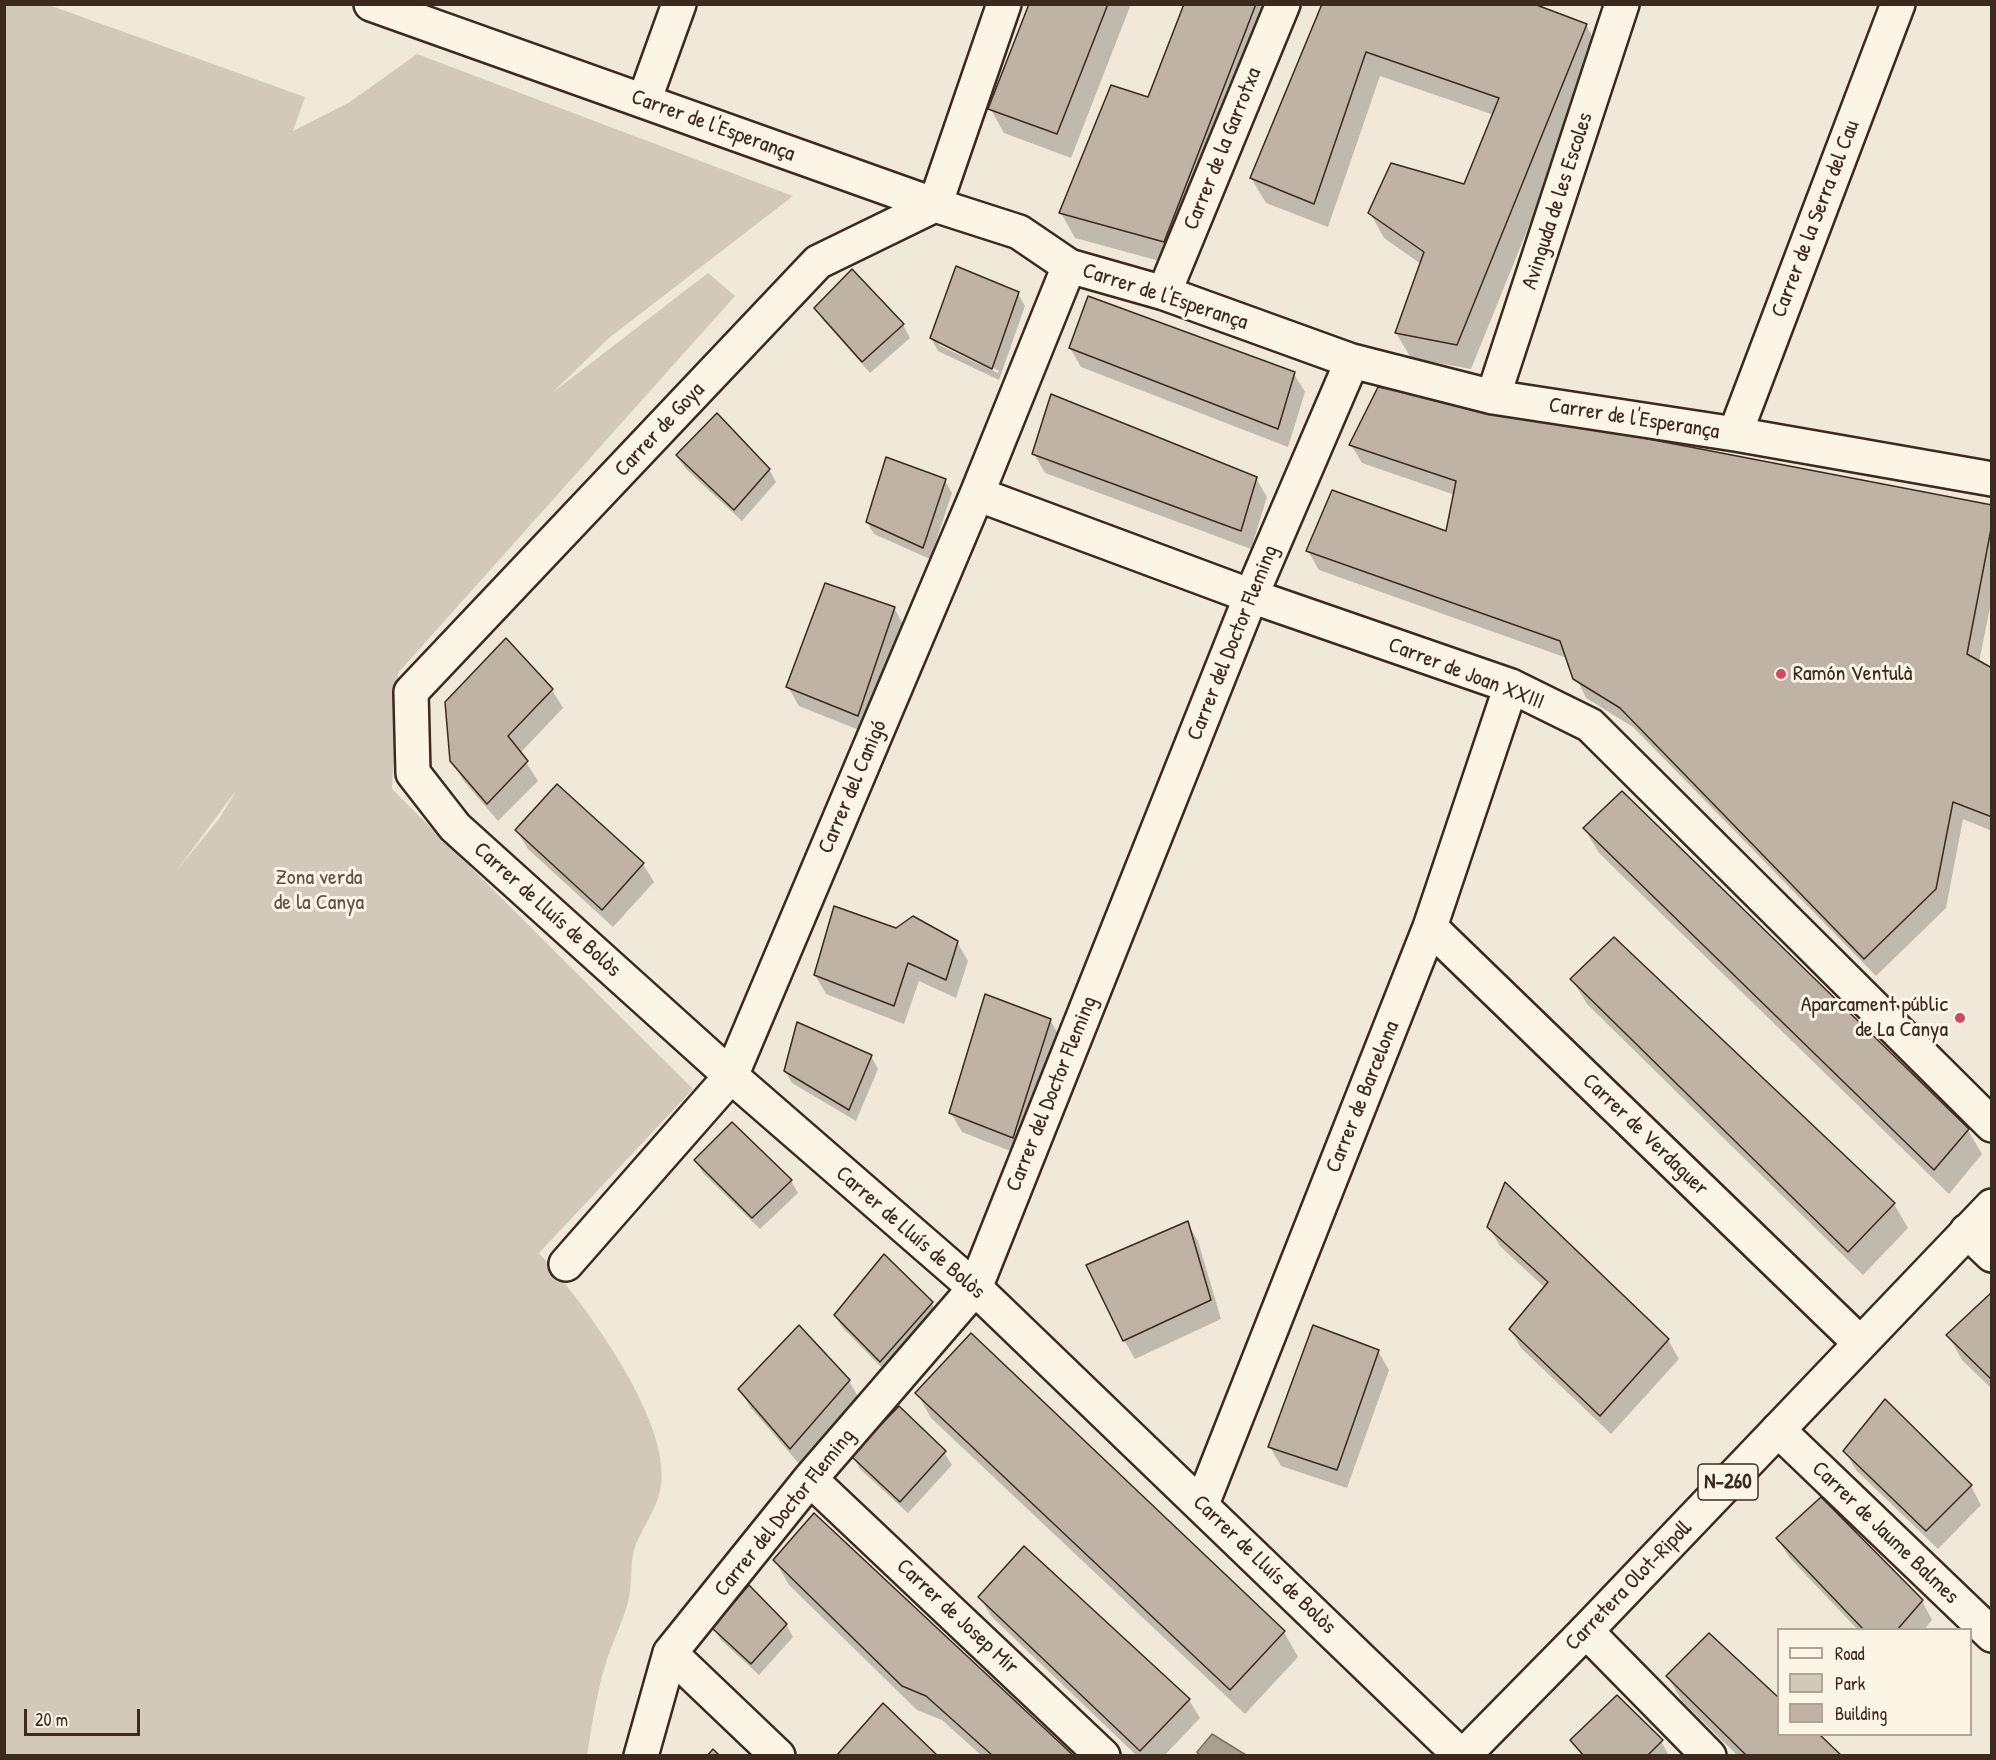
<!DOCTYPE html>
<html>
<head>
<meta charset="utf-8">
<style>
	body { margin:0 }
	#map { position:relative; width:1996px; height:1760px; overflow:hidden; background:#f0e9d9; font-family:"Patrick Hand",sans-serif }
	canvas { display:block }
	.frame { position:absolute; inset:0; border:6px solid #3b2a1e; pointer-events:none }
	.legend { position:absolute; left:1777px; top:1628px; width:195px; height:108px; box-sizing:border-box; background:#fcf5e5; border:2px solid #afa495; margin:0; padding:8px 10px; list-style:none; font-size:18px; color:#3b2a1e }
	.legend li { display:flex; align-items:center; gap:12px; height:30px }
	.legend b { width:30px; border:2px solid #afa495 }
	.scale { position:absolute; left:24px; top:1709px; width:116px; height:27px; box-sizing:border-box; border:3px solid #3b2a1e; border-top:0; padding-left:8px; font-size:18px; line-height:21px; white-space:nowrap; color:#3b2a1e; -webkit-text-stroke:4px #fcf5e5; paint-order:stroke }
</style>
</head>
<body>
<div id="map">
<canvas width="1996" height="1760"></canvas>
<div class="frame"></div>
<ul class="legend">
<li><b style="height:8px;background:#fcf5e5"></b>Road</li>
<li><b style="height:16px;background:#d2c9ba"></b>Park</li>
<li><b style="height:16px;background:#beb3a4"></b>Building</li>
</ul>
<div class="scale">20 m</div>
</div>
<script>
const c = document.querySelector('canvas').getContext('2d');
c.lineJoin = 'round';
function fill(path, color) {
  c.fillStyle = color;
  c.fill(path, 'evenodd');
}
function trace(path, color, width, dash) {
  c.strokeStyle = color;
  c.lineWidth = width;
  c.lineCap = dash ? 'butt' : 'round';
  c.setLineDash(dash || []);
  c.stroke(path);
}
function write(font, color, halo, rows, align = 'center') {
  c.font = font + ' "Patrick Hand",sans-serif';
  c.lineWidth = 6;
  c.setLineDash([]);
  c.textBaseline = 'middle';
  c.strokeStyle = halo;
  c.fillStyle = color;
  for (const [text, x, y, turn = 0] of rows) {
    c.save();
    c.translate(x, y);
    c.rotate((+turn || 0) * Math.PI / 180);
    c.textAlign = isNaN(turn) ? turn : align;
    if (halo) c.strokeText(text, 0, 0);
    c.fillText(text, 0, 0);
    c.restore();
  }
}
fill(new Path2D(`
	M46,4L305,97L293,131L350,102L417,54L793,196L609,338L552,393L708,273L735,296L398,673L392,789L693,1089L539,1253C582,1300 671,1419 661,1486C658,1507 644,1525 636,1544C629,1561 633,1584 628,1602C622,1624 611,1645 605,1666C596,1695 592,1726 587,1755L5,1756L4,5ZM236,791L219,819L177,870L235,792Z`), '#d2c9ba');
const water = new Path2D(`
	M1212,1734L1246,1755H1199L1197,1752Z`);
fill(water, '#aaa091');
trace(water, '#7e7163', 1.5);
fill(new Path2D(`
	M1030,4H1131L1071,158L1004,133L990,108Z
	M1185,4H1280L1178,266L1075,238L1061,213L1149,99Z
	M1323,4L1586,25L1600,50L1471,369L1411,358L1396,333L1421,264L1384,238L1370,213L1465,186L1494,115L1380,76L1328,227L1266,203L1251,178Z
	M852,271L903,325L910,338L870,373L823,320L816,308Z
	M1018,294L1025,306L999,380L938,351L931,338ZM939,341L999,371L998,373L939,345Z
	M1070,348L1294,374L1305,392L1288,447L1081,367Z
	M1351,445L1992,506V597L1979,663L1992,670V831L1963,819L1946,908L1876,976L1633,727L1586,698L1567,658L1319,570L1308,551L1447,533L1455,495L1362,463Z
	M1034,454L1256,478L1267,497L1251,549L1045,473Z
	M677,456L769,469L776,482L742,521L685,468Z
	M945,481L952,493L930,559L874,534L867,522Z
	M894,608L905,627L869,734L799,706L788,687Z
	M552,690L563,708L520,753L538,781L498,821L463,780L452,761Z
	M1584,828L1968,1130L1982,1154L1949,1194L1599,853Z
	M517,831L643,864L654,882L613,927L528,849Z
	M897,930L957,942L968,961L956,998L919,981L904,1024L826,994L815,975Z
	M1572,979L1894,1204L1908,1228L1863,1275L1587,1004Z
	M1050,1020L1061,1039L1023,1156L962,1132L951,1113Z
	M871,1056L878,1069L856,1121L792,1083L785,1071Z
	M696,1161L791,1181L798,1193L760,1229L703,1173Z
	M1505,1184L1668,1340L1679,1359L1611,1434L1521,1348L1510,1329L1545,1288L1500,1246L1489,1227Z
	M1187,1223L1198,1241L1221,1319L1135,1359L1124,1340Z
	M1992,1294V1389L1962,1360L1948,1335Z
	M931,1303L939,1315L888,1374L843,1328L835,1316Z
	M1378,1351L1389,1370L1347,1488L1281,1466L1270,1447Z
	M849,1381L860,1400L801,1466L751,1408L740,1390Z
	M917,1393L1284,1632L1298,1657L1245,1714L931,1418Z
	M1845,1451L1971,1486L1981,1505L1938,1549L1856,1470Z
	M944,1452L952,1465L908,1513L860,1469L853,1457Z
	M1778,1539L1922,1601L1932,1620L1924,1630H1858L1789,1557Z
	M775,1561L1072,1756H982L942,1720L917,1710L789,1585Z
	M980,1597L1189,1700L1200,1718L1164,1756H1137L991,1616Z
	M786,1624L793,1637L759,1675L721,1640L714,1628Z
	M1709,1635L1778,1699V1734L1840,1756H1738L1682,1701L1668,1677Z
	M1572,1740L1661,1741L1668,1754L1582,1756Z`), '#0003');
const building = new Path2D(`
	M1029,4H1108L1057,134L988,109Z
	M1184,4H1256L1164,242L1059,213L1111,85L1148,97Z
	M1322,4H1534L1587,24L1457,345L1395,333L1424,252L1368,213L1391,163L1464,184L1499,98L1366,52L1314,204L1250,178Z
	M956,266L1019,292L992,369L930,338Z
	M852,269L904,324L862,362L814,308Z
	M1088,296L1295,372L1278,429L1069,348Z
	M1378,387L1992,505V524L1967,654L1992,668V817L1953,802L1936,889L1864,959L1620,708L1573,679L1560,641L1306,551L1332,490L1446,531L1456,481L1349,445Z
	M1051,394L1257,477L1241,531L1032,454Z
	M717,413L770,469L734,510L676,455Z
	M886,457L946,479L923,548L866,522Z
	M825,583L895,607L858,716L786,687Z
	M506,638L553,689L508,736L528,761L487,804L450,761L445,702Z
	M557,784L644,863L602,910L515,830Z
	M1622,791L1969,1129L1934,1170L1583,828Z
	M834,906L896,928L913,916L958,941L946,980L908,963L894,1006L814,975Z
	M1614,937L1895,1203L1848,1252L1570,979Z
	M985,994L1051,1019L1013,1138L949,1113Z
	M797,1022L872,1055L849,1110L784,1071Z
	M732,1122L792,1180L752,1218L694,1160Z
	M1505,1182L1669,1339L1600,1416L1509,1329L1548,1282L1487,1227Z
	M1188,1221L1211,1300L1123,1341L1086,1265Z
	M884,1254L933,1302L880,1362L834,1315Z
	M1992,1292V1380L1946,1335Z
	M799,1325L850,1380L790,1449L738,1389Z
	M1313,1325L1379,1350L1337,1470L1268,1447Z
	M971,1333L1285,1631L1230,1690L915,1393Z
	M1885,1399L1972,1485L1926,1531L1843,1451Z
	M899,1406L946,1451L900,1502L851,1456Z
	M1821,1497L1923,1600L1897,1630H1864L1776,1538Z
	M814,1513L1074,1756H993L926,1696L902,1686L773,1560Z
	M1024,1546L1190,1699L1140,1751L978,1597Z
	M749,1585L787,1624L751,1664L712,1628Z
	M1709,1633L1778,1697V1734H1819L1842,1756H1747L1666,1676Z
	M1617,1695L1663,1740L1647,1756H1584L1570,1740Z
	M883,1703L938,1756H836Z
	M713,1749L720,1756H707Z`);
fill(building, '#beb3a4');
trace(building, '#3b2a1e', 1.5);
const minor = new Path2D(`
	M371,4L935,205L1019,232L1069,266L1164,293L1352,361L1493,397L1735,434L1992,479
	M644,101L679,4
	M935,205L818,262L411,692L413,773L455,827L731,1076L975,1288L1461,1756
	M935,205L1004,4
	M1164,293L1283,4
	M1493,397L1622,4
	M1735,434L1898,4
	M977,494L1251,596L1511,686L1590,725L1992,1125
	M1430,927L1860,1343
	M1967,1231L1992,1255
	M566,1264L731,1076L977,494L1069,266
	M1778,1430L1992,1635
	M810,1479L1103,1756
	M1202,1504L1430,927L1511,686
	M1586,1631L1709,1756
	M670,1653L778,1756
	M641,1756L670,1653L810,1479L975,1288L1251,596L1352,361`);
const major = new Path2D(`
	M1463,1756L1586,1631L1992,1206`);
trace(minor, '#3b2a1e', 38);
trace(major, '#3b2a1e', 38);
trace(minor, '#fcf5e5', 33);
trace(major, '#fcf5e5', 33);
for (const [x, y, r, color] of [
	[1781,674,6,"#d1495b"],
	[1960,1018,6,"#d1495b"]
]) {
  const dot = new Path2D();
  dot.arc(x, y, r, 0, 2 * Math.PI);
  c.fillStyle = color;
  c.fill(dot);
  trace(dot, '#fcf5e5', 2);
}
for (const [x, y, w] of [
	[1728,1482,60]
]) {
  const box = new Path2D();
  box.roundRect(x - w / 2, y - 18, w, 36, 4.5);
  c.fillStyle = '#fcf5e5';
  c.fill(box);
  trace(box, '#3b2a1e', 1.5);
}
write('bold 21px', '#3b2a1e', null, [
	["N-260",1728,1482]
]);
write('22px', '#3b2a1e', '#fcf5e5', [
	["Carrer de l'Esperança",713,126,20],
	["Carrer de la Garrotxa",1223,149,-68],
	["Avinguda de les Escoles",1558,201,-72],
	["Carrer de la Serra del Cau",1816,219,-69],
	["Carrer de l'Esperança",1165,297,18],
	["Carrer de l'Esperança",1634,419,9],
	["Carrer de Goya",660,430,-47],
	["Carrer del Doctor Fleming",1233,643,-68],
	["Carrer de Joan XXIII",1466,674,21],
	["Carrer del Canigó",853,787,-67],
	["Carrer de Lluís de Bolòs",547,910,42],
	["Carrer del Doctor Fleming",1052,1094,-68],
	["Carrer de Barcelona",1363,1097,-68],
	["Carrer de Verdaguer",1645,1135,44],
	["Carrer de Lluís de Bolòs",910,1233,41],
	["Carrer del Doctor Fleming",785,1513,-51],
	["Carrer de Jaume Balmes",1885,1533,44],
	["Carrer de Lluís de Bolòs",1264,1565,44],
	["Carretera Olot-Ripoll",1629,1586,-46],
	["Carrer de Josep Mir",957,1617,43]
]);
write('22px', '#3b2a1e', '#fcf5e5', [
	["Ramón Ventulà",1793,674],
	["Aparcament públic",1948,1005,"right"],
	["de La Canya",1948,1030,"right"]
], 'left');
write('22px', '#615245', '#fcf5e5', [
	["Zona verda",319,878],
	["de la Canya",319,903]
]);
</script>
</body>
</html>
